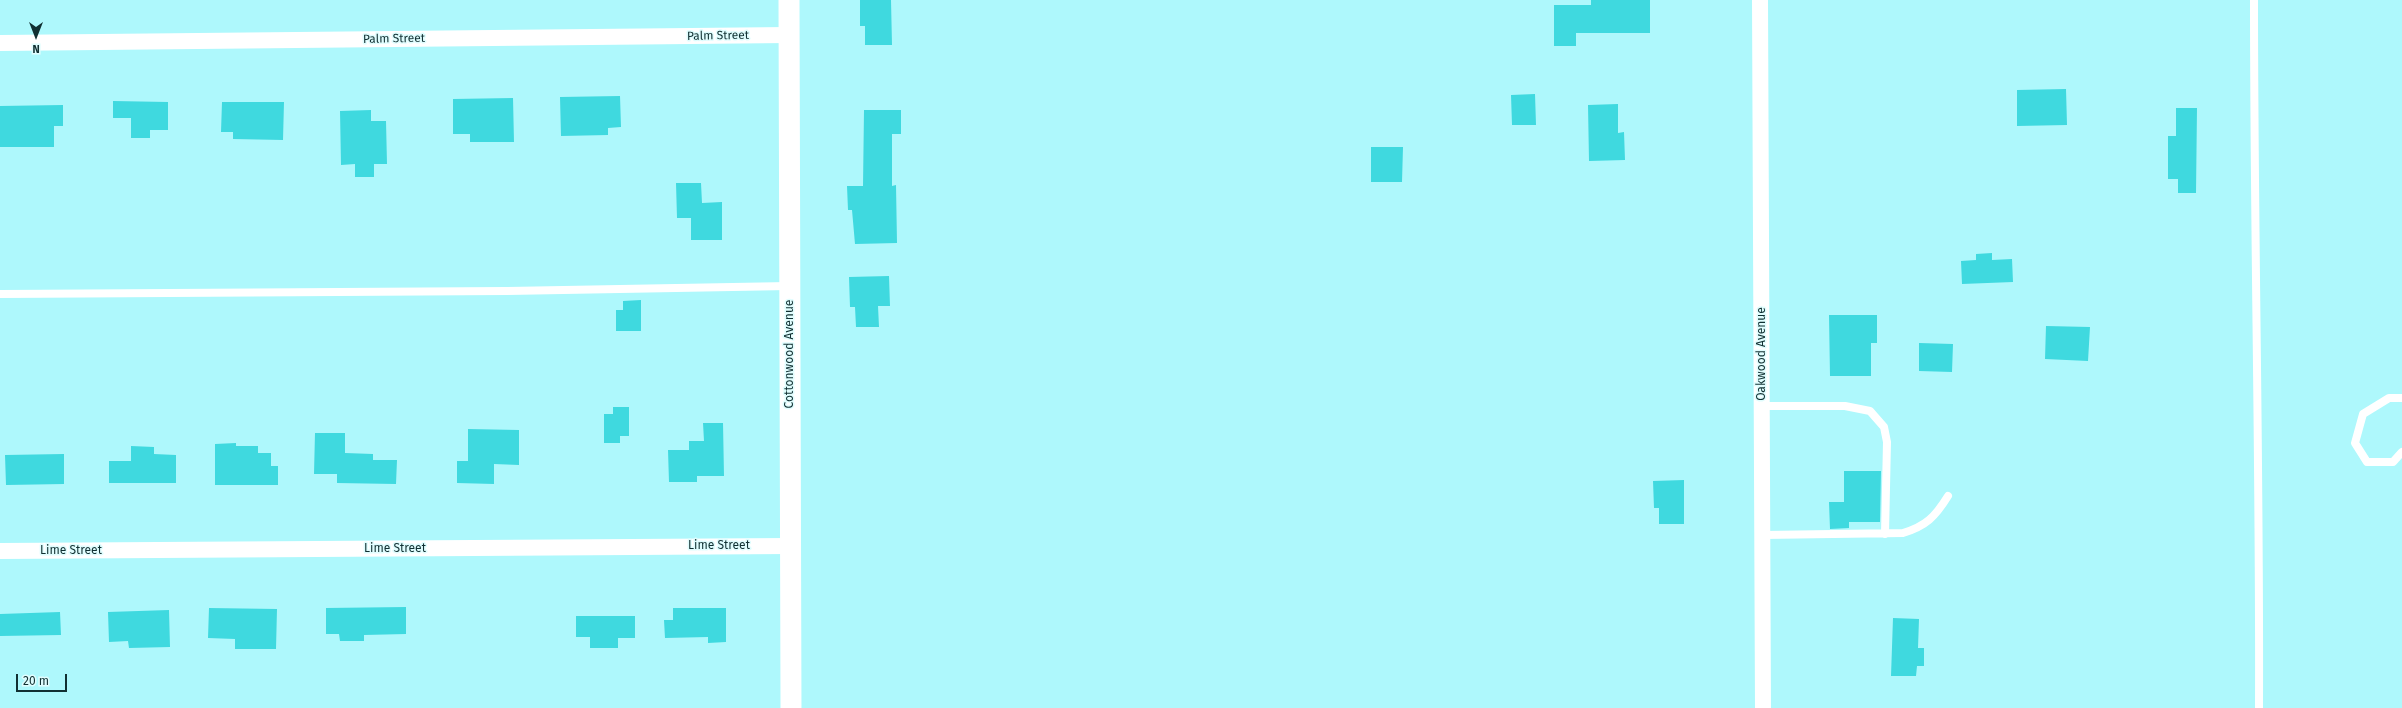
<!DOCTYPE html>
<html>
<head>
<meta charset="utf-8">
<style>
	body { margin:0 }
	#map { position:relative; width:2402px; height:708px; overflow:hidden; background:#aef8fc; font-family:"Fira Sans",sans-serif }
	canvas { display:block }
	.north { position:absolute; left:16px; top:16px; width:40px; height:40px; -webkit-text-stroke:3px #e0fdfe; paint-order:stroke; rotate:180deg; font-size:11px; font-weight:700; line-height:16px; text-align:center; color:#113032 }
	.north::after { content:''; display:block; margin:auto; width:14px; height:18px; background:#113032; clip-path:polygon(50% 0,100% 100%,50% 72%,0 100%) }
	.scale { position:absolute; left:16px; top:674px; width:51px; height:18px; box-sizing:border-box; border:2px solid #113032; border-top:0; padding-left:5px; font-size:12px; line-height:14px; white-space:nowrap; color:#113032; -webkit-text-stroke:3px #e0fdfe; paint-order:stroke }
</style>
</head>
<body>
<div id="map">
<canvas width="2402" height="708"></canvas>
<div class="north">N</div>
<div class="scale">20 m</div>
</div>
<script>
const c = document.querySelector('canvas').getContext('2d');
c.lineJoin = 'round';
function fill(path, color) {
  c.fillStyle = color;
  c.fill(path, 'evenodd');
}
function trace(path, color, width, dash) {
  c.strokeStyle = color;
  c.lineWidth = width;
  c.lineCap = dash ? 'butt' : 'round';
  c.setLineDash(dash || []);
  c.stroke(path);
}
function write(font, color, halo, rows, align = 'center') {
  c.font = font + ' "Fira Sans",sans-serif';
  c.lineWidth = 3;
  c.setLineDash([]);
  c.textBaseline = 'middle';
  c.strokeStyle = halo;
  c.fillStyle = color;
  for (const [text, x, y, turn = 0] of rows) {
    c.save();
    c.translate(x, y);
    c.rotate((+turn || 0) * Math.PI / 180);
    c.textAlign = isNaN(turn) ? turn : align;
    if (halo) c.strokeText(text, 0, 0);
    c.fillText(text, 0, 0);
    c.restore();
  }
}
fill(new Path2D(`
	M860,0H891L892,45H865V26H860Z
	M1591,0H1650V33H1576V46H1554V5H1591Z
	M2066,89L2067,125L2017,126V90Z
	M1535,94L1536,125H1512L1511,95Z
	M620,96L621,127L608,128V135L561,136L560,97Z
	M513,98L514,142H470V134H453V99Z
	M113,101L168,102V130H150V138H131V118H113Z
	M222,102H284L283,140L233,139V132H221Z
	M1618,104V133L1624,132L1625,160L1589,161L1588,105Z
	M63,105V126H54V147H0V106Z
	M2176,108H2197L2196,193H2178V179H2168V136H2176Z
	M371,110V121H386L387,164H374V177H355V164L341,165L340,111Z
	M864,110H901V134H892V186L896,185L897,243L855,244L852,210H848L847,186H863Z
	M1371,147H1403L1402,182H1371Z
	M676,183H701L702,203L722,202V240H691V218H677Z
	M1992,253V260L2012,259L2013,282L1962,284L1961,261L1976,260V254Z
	M889,276L890,306H878L879,327H856L855,307H850L849,277Z
	M641,300V331H616V310H623V301Z
	M1829,315H1877V343H1871V376H1830Z
	M2046,326L2090,327L2088,361L2045,359Z
	M1919,343L1953,344L1952,372L1919,371Z
	M613,407H629V436H620V443H604V414H613Z
	M703,423H723L724,476H697V482H669L668,450H689V441H704Z
	M468,429L519,430V465L494,464V484L457,483V461H468Z
	M315,433H345V453L373,454V460H397L396,484L337,483V474H314Z
	M236,443V446H258V453H271V466H278V485H215V444Z
	M131,446L154,447V454L176,455V483H109V461H131Z
	M64,454V484L6,485L5,455Z
	M1844,471H1881L1880,522H1849V528L1830,529L1829,502H1844Z
	M1684,480V524H1659V508H1654L1653,481Z
	M406,607V634L364,635V641H340L339,634H326V608Z
	M209,608L277,609L276,649H235V639L208,638Z
	M673,608H726V642L708,643V637L665,638L664,620H673Z
	M169,610L170,647L129,648L128,641L109,642L108,612Z
	M60,612L61,635L0,636V614Z
	M576,616H635V638H618V648H590V637H576Z
	M1893,618L1919,619L1918,648H1924V666H1917L1916,676H1891Z`), '#3fd9df');
trace(new Path2D(`
	M2254,0C2254,236 2260,472 2259,708
	M0,294L507,291L789,286
	M2402,398H2389L2363,414L2355,443L2367,462H2393L2402,452
	M1762,406H1845L1870,411L1884,427L1887,442L1885,534
	M1763,535L1903,533C1926,526 1935,517 1948,496`), '#fff', 8);
trace(new Path2D(`
	M1760,0L1763,708
	M0,43L789,35
	M0,551L790,546`), '#fff', 16);
trace(new Path2D(`
	M789,0L791,708`), '#fff', 21);
write('12px', '#113032', '#e0fdfe', [
	["Palm Street",718,36,-1],
	["Palm Street",394,39,-1],
	["Cottonwood Avenue",790,354,-90],
	["Oakwood Avenue",1762,354,-90],
	["Lime Street",719,546],
	["Lime Street",395,549],
	["Lime Street",71,551]
]);
</script>
</body>
</html>
